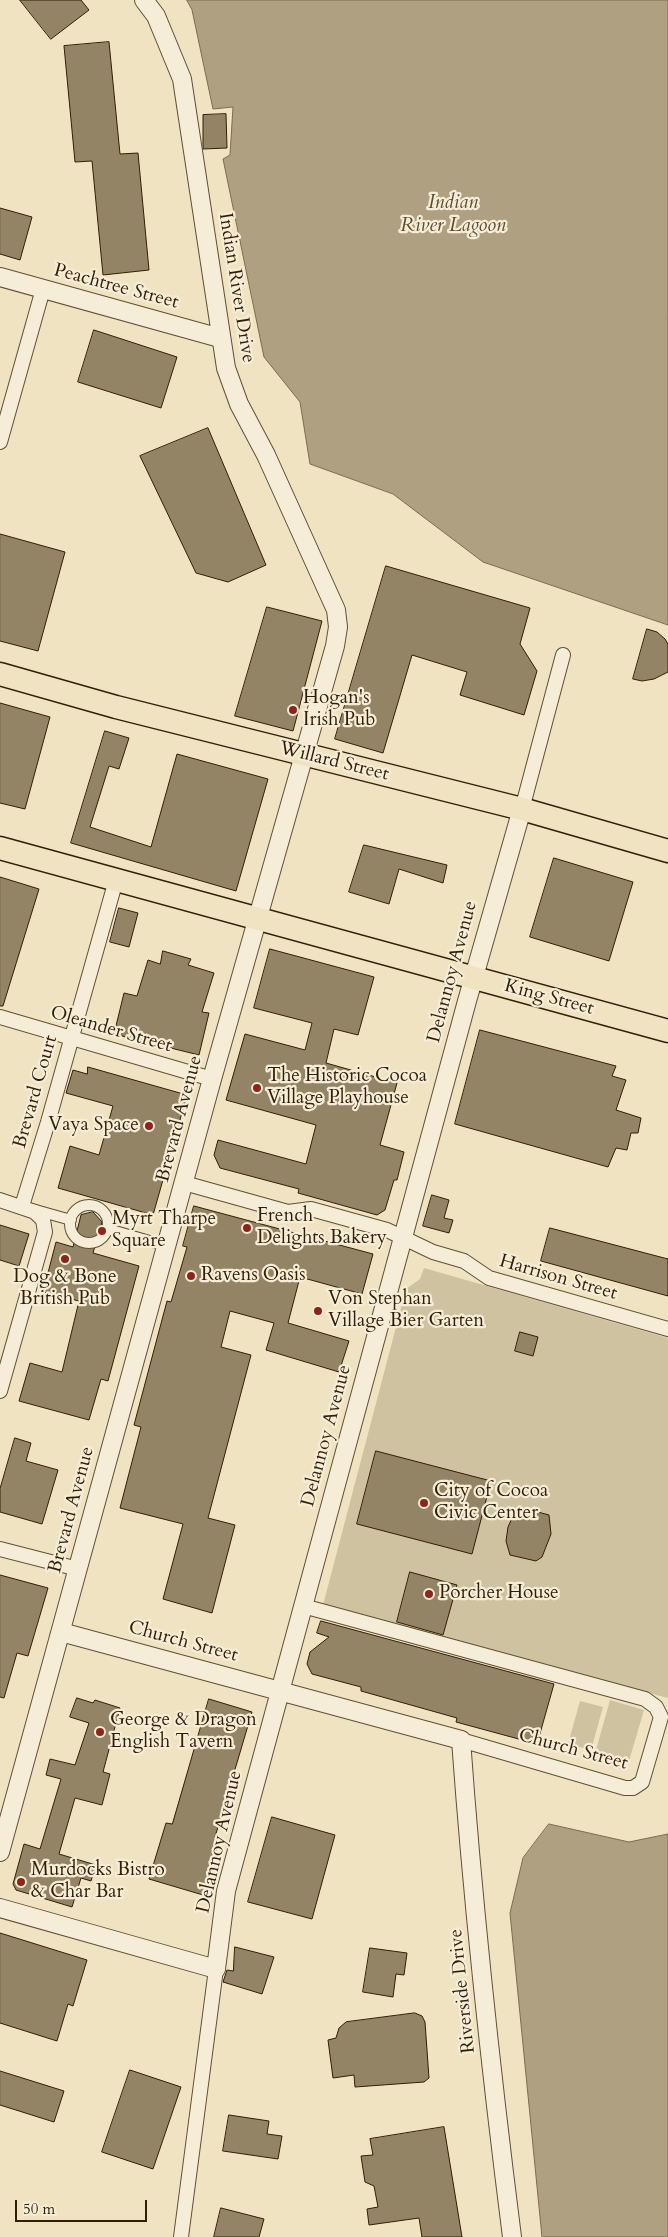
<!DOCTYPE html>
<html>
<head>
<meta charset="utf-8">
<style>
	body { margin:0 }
	#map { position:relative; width:668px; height:2237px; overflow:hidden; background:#efe3c1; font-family:Cardo,serif }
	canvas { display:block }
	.scale { position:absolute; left:15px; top:2200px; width:132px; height:22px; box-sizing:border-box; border:2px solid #321e04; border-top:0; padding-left:6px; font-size:15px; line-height:18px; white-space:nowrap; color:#321e04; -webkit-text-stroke:4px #f5edd7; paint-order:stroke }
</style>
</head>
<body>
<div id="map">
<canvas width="668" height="2237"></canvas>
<div class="scale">50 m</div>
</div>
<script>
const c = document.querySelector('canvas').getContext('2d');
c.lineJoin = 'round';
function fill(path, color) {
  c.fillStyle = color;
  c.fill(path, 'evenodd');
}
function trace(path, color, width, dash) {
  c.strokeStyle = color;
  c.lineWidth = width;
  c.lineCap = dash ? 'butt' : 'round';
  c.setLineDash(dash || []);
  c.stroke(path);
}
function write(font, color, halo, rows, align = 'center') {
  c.font = font + ' Cardo,serif';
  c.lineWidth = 4.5;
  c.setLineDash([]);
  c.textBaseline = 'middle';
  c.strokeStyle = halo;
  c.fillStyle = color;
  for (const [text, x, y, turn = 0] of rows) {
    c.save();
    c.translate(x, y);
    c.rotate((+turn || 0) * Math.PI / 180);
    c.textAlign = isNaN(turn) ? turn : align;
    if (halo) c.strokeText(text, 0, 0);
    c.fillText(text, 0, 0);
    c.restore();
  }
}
fill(new Path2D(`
	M424,1268L668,1338V1698L323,1605L406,1289L420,1279Z
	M610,1700L644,1710L629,1761L621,1769L593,1761Z
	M580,1701L603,1707L591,1750L568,1744Z`), '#cfc2a1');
const water = new Path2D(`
	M187,0H668V625L483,562L393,494L310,464L300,402L264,357L223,159L230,155L233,107L213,109L192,10Z
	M549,1824L629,1842L668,1834V2237H542L510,1913L523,1858Z`);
fill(water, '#afa081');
trace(water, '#7d6c4f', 1);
const building = new Path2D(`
	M20,0H81L89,10L51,39Z
	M109,42L120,154L138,153L149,270L103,275L92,161L75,162L64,46Z
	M226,114L227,148L203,149V115Z
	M0,208L32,217L20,260L0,254Z
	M94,330L177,357L161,408L78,382Z
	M208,428L266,565L228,582L196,573L140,456Z
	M0,534L65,552L38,651L0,641Z
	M386,566L530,608L520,644L537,671L524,715L460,695L467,672L412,655L383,753L335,739Z
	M267,607L322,621L293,731L235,716Z
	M647,629L657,632L665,639L668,644V672L654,679L642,681L633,679Z
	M0,703L50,717L25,809L0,803Z
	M105,731L129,738L119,769L109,766L90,827L151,847L177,754L268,779L236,891L71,843Z
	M364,845L447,865L443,883L399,869L389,904L349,892Z
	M554,858L633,882L609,961L530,937Z
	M0,877L39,889L3,1006H0Z
	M119,908L138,913L129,947L110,942Z
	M270,949L374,977L358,1035L334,1029L326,1063L397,1083L380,1145L404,1152L397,1180H394L385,1210L377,1215L298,1193L299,1189L220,1168L214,1155L218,1140L306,1164L316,1125L226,1100L245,1034L305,1050L312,1023L254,1008Z
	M163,951L191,959L188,965L214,973L202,1012L209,1013L199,1055L114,1034L124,993L137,996L148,960L160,964Z
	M480,1030L616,1066L612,1076L626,1080L616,1110L641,1118L638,1133H631L627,1150L616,1148L608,1167L455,1124Z
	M88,1067L187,1095L153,1215L58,1188L70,1146L99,1155L113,1106L66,1093L73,1070L87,1074Z
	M432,1195L449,1200L444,1218L453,1220L449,1233L423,1226Z
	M194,1206L373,1254L362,1294L300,1277L288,1323L349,1341L339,1372L266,1350L274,1323L230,1311L221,1347L251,1355L208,1518L235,1525L212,1613L163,1599L183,1524L120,1508L141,1427L134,1425L167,1301L171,1302L187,1247L183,1246Z
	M93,1212L102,1222L93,1253L139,1266L108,1381L101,1379L89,1420L19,1401L30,1363L62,1372L79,1301L43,1292L56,1242L73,1247L81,1215Z
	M0,1225L29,1234L19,1266L0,1260Z
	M550,1228L668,1259V1296L541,1261Z
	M520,1332L538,1337L533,1356L515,1351Z
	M15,1438L31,1443L26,1461L58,1470L42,1524L0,1512V1489Z
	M376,1451L491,1481L472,1554L357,1524Z
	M523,1508L549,1515L551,1534L542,1557L536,1561L510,1555L506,1541L508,1527L513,1516Z
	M410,1572L457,1585L443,1635L397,1622Z
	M0,1575L48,1588L28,1656L17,1653L4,1698L0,1697Z
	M321,1621L554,1684L537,1744L456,1722L457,1718L361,1691V1687L312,1674L307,1664L310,1652L329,1637L317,1633Z
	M77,1698L93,1703L95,1700L120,1708L103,1772L110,1774L102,1805L75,1798L59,1854L96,1865L91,1881L81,1878L72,1907L16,1890L13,1884L24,1844L40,1849L61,1779L46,1775L50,1759L75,1765L89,1723L70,1717Z
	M209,1699L252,1712L215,1837L220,1839L203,1895L149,1879L166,1823L172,1824Z
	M272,1817L335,1835L312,1919L248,1902Z
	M0,1933L87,1960L73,2006L68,2004L57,2041L0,2023Z
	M235,1947L274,1957L262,1994L223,1982L227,1970L233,1971Z
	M370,1948L407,1953L404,1975L396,1974L393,1997L363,1992Z
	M415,2013L422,2016L425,2022L429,2078L424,2082L355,2087L354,2075L333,2078L328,2040L336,2038L339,2028L346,2022Z
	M130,2070L181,2087L153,2169L102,2152Z
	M0,2071L64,2091L54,2122L0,2105Z
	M229,2115L269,2121L267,2134L282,2136L278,2159L223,2151Z
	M444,2127L462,2237H422L419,2218L369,2225L367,2209L378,2207L374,2186L365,2182L361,2156L373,2155L370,2139Z
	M221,2208L264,2219L259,2237H214Z`);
fill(building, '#948466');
trace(building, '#321e04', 1);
const pedestrian = new Path2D(`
	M70 1224a19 19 0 1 1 38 0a19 19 0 1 1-38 0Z
	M32,1209L71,1220
	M108,1229L167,1246`);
const minor = new Path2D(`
	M0,442L43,289
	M522,809L563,655
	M0,1017L212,1079
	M184,1183L288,1212L311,1209L387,1230L433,1252L464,1261L489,1278L668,1329
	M0,1200L35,1212L43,1220L45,1232L0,1391
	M22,1206L48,1122L116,880
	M0,1549L78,1569
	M303,1606L645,1699L656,1707L661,1717L642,1782L633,1788H625L461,1740
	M181,2237L216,1969`);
const tertiary = new Path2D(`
	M0,277L220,338
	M61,1632L461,1740C473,1906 491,2072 512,2237
	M0,1852L212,1079L335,646L338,627L336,610L266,455L239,404L226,368L182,79L156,16L144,0
	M0,1908L216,1969L226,1891L467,1001L522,809`);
const primary = new Path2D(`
	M0,674L116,707L522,809L668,851
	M0,848L668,1031`);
trace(pedestrian, '#614f33', 12);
trace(minor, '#614f33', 16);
trace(tertiary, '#614f33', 20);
trace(primary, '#321e04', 25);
trace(pedestrian, '#f5edd7', 10);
trace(minor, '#f5edd7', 14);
trace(tertiary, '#f5edd7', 18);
trace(primary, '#efe3c1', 22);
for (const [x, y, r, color] of [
	[293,710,5,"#8f2418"],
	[257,1088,5,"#8f2418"],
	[149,1126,5,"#8f2418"],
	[247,1228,5,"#8f2418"],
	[102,1231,5,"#8f2418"],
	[65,1259,5,"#8f2418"],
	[191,1276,5,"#8f2418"],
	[318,1311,5,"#8f2418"],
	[424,1503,5,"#8f2418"],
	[429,1594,5,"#8f2418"],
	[100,1732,5,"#8f2418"],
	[21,1882,5,"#8f2418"]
]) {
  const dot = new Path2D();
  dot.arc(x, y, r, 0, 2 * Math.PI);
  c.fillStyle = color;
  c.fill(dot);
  trace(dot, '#f5edd7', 2);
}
write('19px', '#321e04', '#f5edd7', [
	["Peachtree Street",116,287,15],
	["Indian River Drive",236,288,81],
	["Willard Street",334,762,14],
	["Delannoy Avenue",453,972,-75],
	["King Street",549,998,15],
	["Oleander Street",111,1030,16],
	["Brevard Court",36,1092,-74],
	["Brevard Avenue",180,1119,-75],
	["Harrison Street",558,1278,16],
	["Delannoy Avenue",327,1436,-75],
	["Brevard Avenue",72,1510,-75],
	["Church Street",183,1642,15],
	["Church Street",573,1750,15],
	["Delannoy Avenue",220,1842,-77],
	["Riverside Drive",463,1991,-96]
]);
write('19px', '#321e04', '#f5edd7', [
	["Hogan's",303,699],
	["Irish Pub",303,721],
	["The Historic Cocoa",267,1077],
	["Village Playhouse",267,1099],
	["Vaya Space",139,1126,"right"],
	["French",257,1217],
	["Delights Bakery",257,1239],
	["Myrt Tharpe",112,1220],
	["Square",112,1242],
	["Ravens Oasis",201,1276],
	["Dog & Bone",65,1278,"center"],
	["British Pub",65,1300,"center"],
	["Von Stephan",328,1300],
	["Village Bier Garten",328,1322],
	["City of Cocoa",434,1492],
	["Civic Center",434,1514],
	["Porcher House",439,1594],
	["George & Dragon",110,1721],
	["English Tavern",110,1743],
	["Murdocks Bistro",31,1871],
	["& Char Bar",31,1893]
], 'left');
write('italic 20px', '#5e4c30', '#f5edd7', [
	["Indian",453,203],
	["River Lagoon",453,226]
]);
</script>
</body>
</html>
